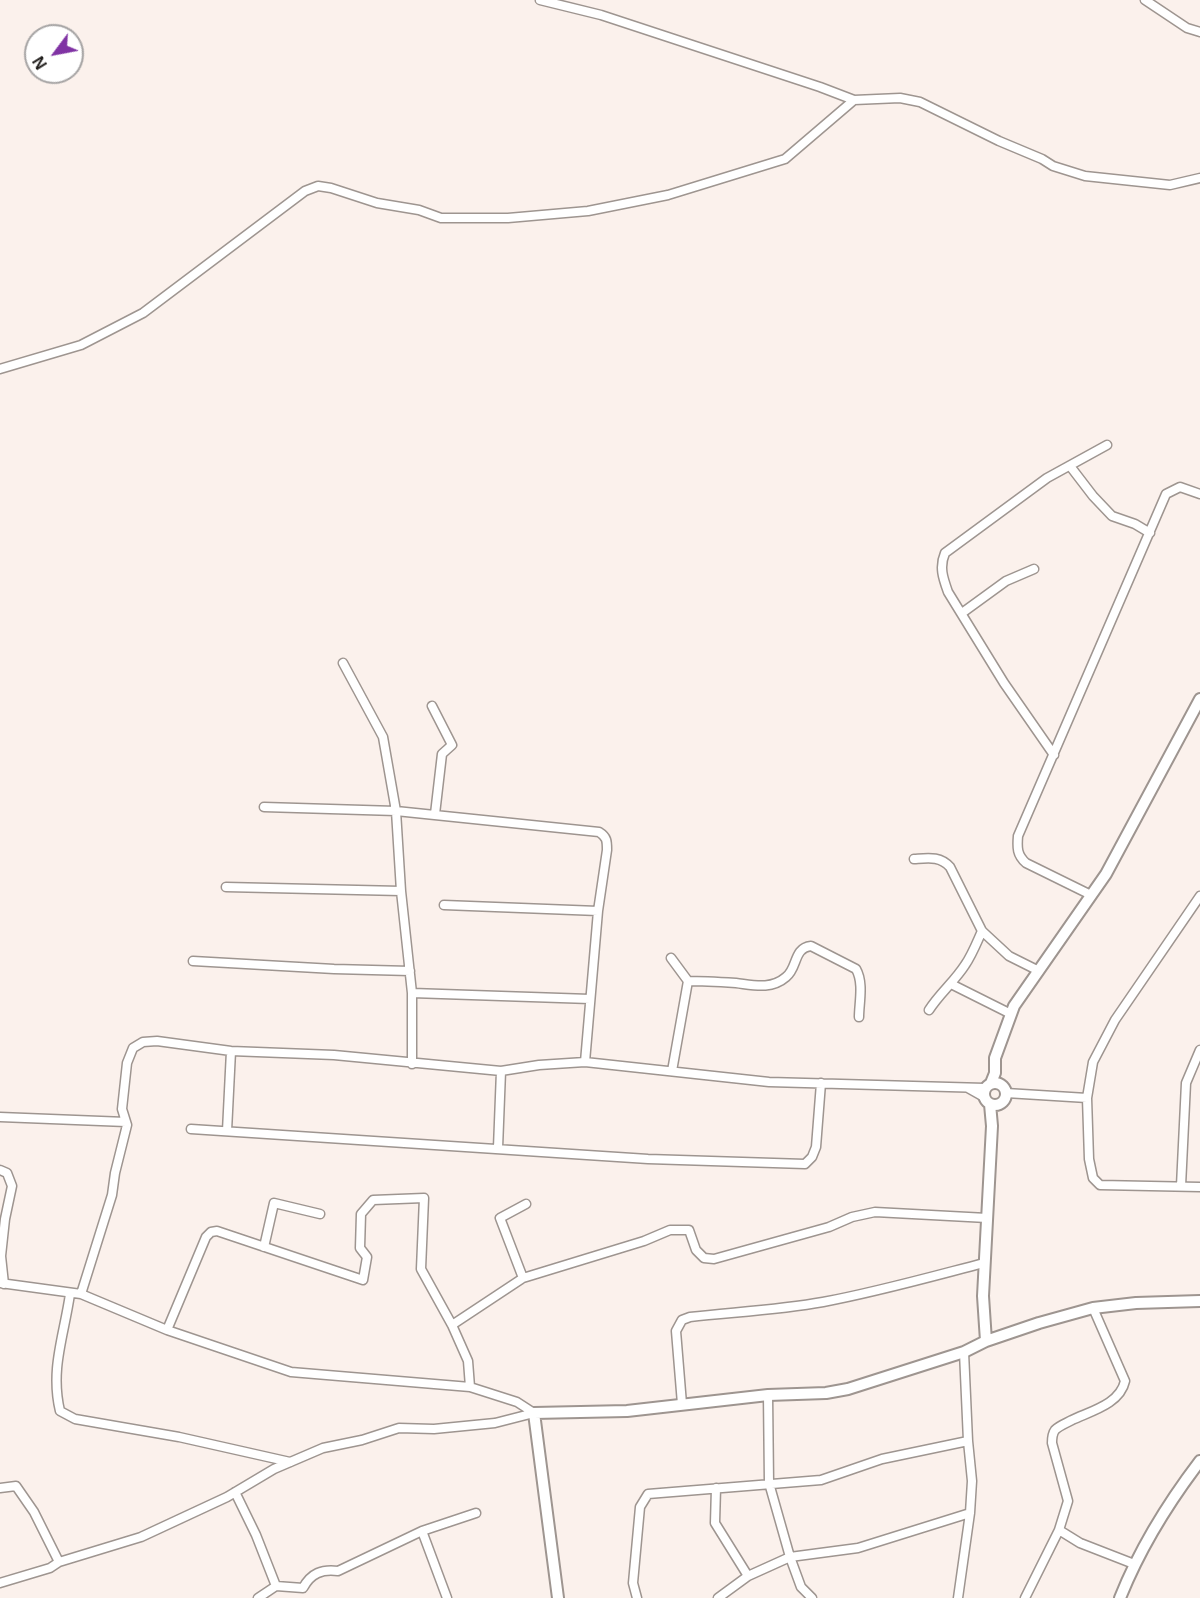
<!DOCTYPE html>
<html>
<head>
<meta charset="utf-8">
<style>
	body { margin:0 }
	#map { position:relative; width:1200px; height:1598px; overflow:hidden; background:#fbf1ec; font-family:Arial,sans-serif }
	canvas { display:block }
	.north { position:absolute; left:24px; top:24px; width:60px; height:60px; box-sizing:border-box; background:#fff; border:2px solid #a5a3a3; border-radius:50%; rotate:238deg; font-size:16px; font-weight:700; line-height:24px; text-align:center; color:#1d1a18 }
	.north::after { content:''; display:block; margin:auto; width:21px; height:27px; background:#8033a4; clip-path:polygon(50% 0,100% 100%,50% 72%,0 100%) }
</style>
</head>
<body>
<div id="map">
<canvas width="1200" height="1598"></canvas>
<div class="north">N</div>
</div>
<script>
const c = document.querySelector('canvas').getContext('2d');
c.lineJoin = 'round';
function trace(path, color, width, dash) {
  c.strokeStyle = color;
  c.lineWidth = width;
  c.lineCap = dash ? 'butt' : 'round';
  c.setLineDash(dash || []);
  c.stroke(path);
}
const minor = new Path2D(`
	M540,0L601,15L820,87L854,100L900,98L920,102L999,141L1042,159L1053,166L1085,176L1170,185L1200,178
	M1145,0L1187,28L1200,32
	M0,369L81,345L143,313L305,191L318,186L331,188L377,203L419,210L441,218H508L588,211L668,195L785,159L854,100
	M1070,466L1093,496L1112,516L1135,524L1150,533
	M962,613L1006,581L1034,569
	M343,663L383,737L396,811L401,891L412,993V1064
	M432,706L452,745L442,754L435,814
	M1054,755L1004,683L948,592C943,578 939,567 945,553L1047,478L1107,445
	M264,807L396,811L599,832C607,837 607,841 607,850L598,911L585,1062
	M914,859C929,858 940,856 950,867L982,931L1009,956L1039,971
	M226,887L401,891
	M1091,895L1026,863C1017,855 1017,848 1018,836L1166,494L1180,487L1200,494
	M1200,896L1115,1020L1093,1062L1087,1098L1089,1159L1093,1178L1100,1185L1200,1187
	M444,905L598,911
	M671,958L688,981L672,1071
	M193,961L334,969L410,971
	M688,981C704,981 720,982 736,983C753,985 771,990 786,977C798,968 793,948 811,946L856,969C864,983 859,1003 859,1017
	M951,984L1011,1014
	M412,993L590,999
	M929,1010C940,993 954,982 965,965C972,955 977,942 982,931
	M968,1088L984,1097
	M1006,1093L1087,1098
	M0,1117L126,1122
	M191,1129L648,1159L805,1164L812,1157L816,1147L821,1083
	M227,1131L231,1051
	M498,1148L501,1071
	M0,1170L7,1173L12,1186L5,1219L1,1256L4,1284
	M1181,1186L1186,1083L1200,1050
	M264,1247L274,1203L320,1214
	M523,1278L500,1218L526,1204
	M0,1283L81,1294L167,1330L291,1372L470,1387L517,1402L534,1413
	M70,1294C64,1336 50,1369 60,1411L75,1419L179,1437L290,1462
	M81,1294L112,1195L115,1173L127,1125L122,1109L127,1063L133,1048L143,1042L157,1041L231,1051L334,1055L501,1071L539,1065L585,1062L769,1082L985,1088
	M452,1325L523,1278L644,1241L670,1230H689L696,1250L704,1258L714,1259L829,1227L852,1217L875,1212L987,1218
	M167,1330L206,1237L211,1232L217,1231L363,1280L367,1257L360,1248L361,1214L373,1200L424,1198L421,1269L452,1325L468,1361L470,1387
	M768,1395L769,1483L790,1557L801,1587L812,1598
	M682,1404L676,1331L682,1320L690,1317C735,1312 779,1310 823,1302C877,1292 930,1277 984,1263
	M0,1488L16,1486L34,1512L59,1562
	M716,1488L715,1523L748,1576
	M235,1492L256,1535L276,1586
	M1059,1530L1080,1543L1134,1564
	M422,1531L447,1598
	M0,1583L50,1568L59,1562L141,1537L227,1497L274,1469L323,1448L362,1440L399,1428L434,1429L495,1423L534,1413
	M258,1598L276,1586L303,1588C311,1573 322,1569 338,1571L422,1531L476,1513
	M637,1598L633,1583L640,1507L648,1494L821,1480L882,1459L968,1441
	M718,1598L748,1576L790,1557L858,1548L970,1513
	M958,1598L970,1513L972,1481L968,1441L964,1352
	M1025,1598L1059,1530L1068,1501L1052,1443C1052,1438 1052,1434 1055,1430C1060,1425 1067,1423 1072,1420C1091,1411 1120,1404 1125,1381L1093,1308`);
const tertiary = new Path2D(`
	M984 1094a11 11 0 1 1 22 0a11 11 0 1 1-22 0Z
	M991,1083L995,1073V1058L1014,1006L1106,874L1200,699
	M986,1341L983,1296L992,1126L990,1104
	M558,1598L534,1413L627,1411L768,1395L826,1393L848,1389L964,1352L986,1341L1039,1323L1093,1308L1136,1303L1200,1301
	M1120,1598C1140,1548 1168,1503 1200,1461`);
trace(minor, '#9e9590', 11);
trace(tertiary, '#9e9590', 14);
trace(minor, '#fff', 8);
trace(tertiary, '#fff', 10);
</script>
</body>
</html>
